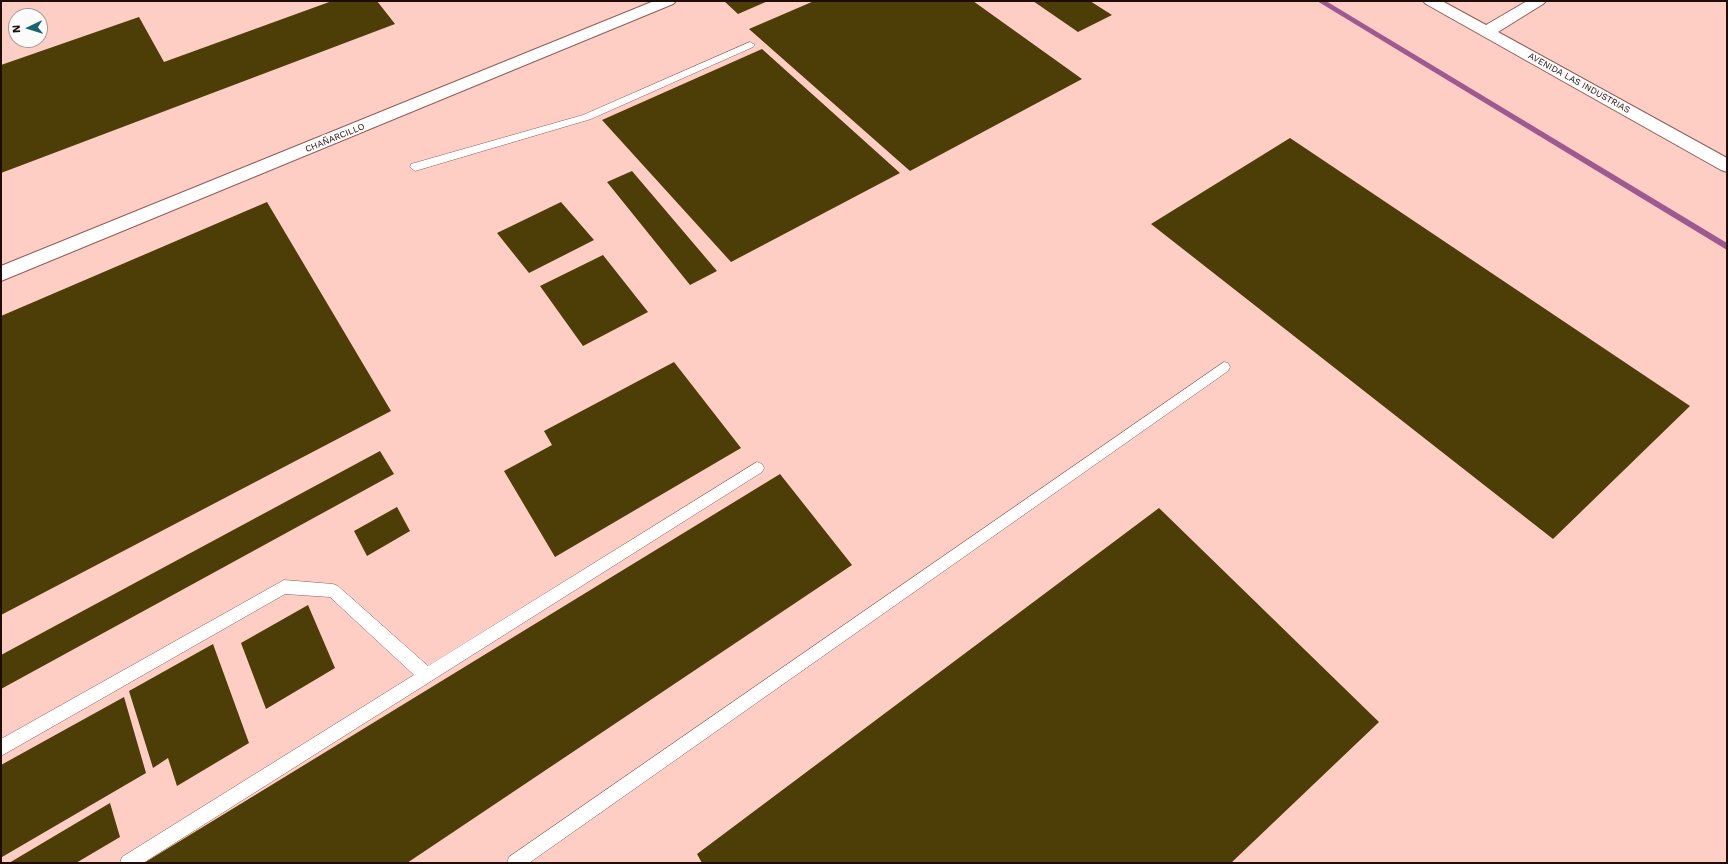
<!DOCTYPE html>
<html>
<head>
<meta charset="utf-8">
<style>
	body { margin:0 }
	#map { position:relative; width:1728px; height:864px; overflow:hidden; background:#fecdc4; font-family:"Work Sans",sans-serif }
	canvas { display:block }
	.frame { position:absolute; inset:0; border:2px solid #1f0b08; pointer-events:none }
	.north { position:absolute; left:8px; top:8px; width:40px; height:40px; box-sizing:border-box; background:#fbfbfb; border:1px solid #a39b9a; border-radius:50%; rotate:266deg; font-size:11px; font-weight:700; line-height:16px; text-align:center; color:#1f0b08 }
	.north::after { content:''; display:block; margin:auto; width:14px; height:18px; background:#196470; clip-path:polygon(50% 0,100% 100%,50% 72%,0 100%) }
</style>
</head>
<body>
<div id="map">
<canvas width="1728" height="864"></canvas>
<div class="frame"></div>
<div class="north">N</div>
</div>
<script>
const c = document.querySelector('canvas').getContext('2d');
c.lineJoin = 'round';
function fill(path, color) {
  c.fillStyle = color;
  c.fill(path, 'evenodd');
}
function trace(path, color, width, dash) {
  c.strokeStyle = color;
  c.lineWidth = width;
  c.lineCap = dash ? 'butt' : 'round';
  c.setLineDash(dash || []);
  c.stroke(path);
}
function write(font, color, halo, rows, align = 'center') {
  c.font = font + ' "Work Sans",sans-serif';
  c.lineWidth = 4;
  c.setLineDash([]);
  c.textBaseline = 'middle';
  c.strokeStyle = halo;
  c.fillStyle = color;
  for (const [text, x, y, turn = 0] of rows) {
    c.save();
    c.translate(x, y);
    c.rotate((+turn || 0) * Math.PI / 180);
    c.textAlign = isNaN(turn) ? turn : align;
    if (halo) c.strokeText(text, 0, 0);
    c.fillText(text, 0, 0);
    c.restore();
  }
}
fill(new Path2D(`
	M1317,1H1326L1727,243V250Z`), '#9e5991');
fill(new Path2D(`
	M332,1H377L395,24L1,173V65L139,17L164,62Z
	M724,1H768L738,14Z
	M814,1H973L1082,79L910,171L749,29Z
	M1033,1H1090L1112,15L1078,32Z
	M762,49L900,173L731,262L602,120Z
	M1290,138L1690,406L1553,539L1151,224Z
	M632,171L717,271L690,285L607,182Z
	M267,202L391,411L1,615V316Z
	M561,202L594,240L529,273L497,233Z
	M603,255L648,312L583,346L540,286Z
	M674,362L741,448L555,557L504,471L552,445L544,431Z
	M380,451L394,474L1,689V655Z
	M780,474L852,565L407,863H144Z
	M397,507L410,531L367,556L354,531Z
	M1159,508L1379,722L1231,863H702L697,854Z
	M308,605L335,668L266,709L241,643Z
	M213,644L249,743L177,786L168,758L153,768L129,691Z
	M124,697L146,773L2,857L1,765Z
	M110,803L120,837L76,863H9Z`), '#4d3d06');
const service = new Path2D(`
	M750,42L755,45L753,47L591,119L415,171L410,167L411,164L583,115Z
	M1224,362L1228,363L1230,367L1228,371L529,863H507L509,857Z
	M757,462L762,464L764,468L762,472L143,863H120L122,857L414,675L330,597L285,594L1,756V739L284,580L333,584L338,586L428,666Z`);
const minor = new Path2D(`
	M654,1H676L673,4L1,281V266Z
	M1423,1H1442L1486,25L1527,1H1546L1543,4L1498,32L1727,158V172L1721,170L1426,4Z`);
trace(service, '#915c53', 1);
trace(minor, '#915c53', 2);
fill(service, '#fff');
fill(minor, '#fff');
write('9px', '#1f0b08', '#fbfbfb', [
	["AVENIDA LAS INDUSTRIAS",1579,83,29],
	["CHAÑARCILLO",335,138,-22]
]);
</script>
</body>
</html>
